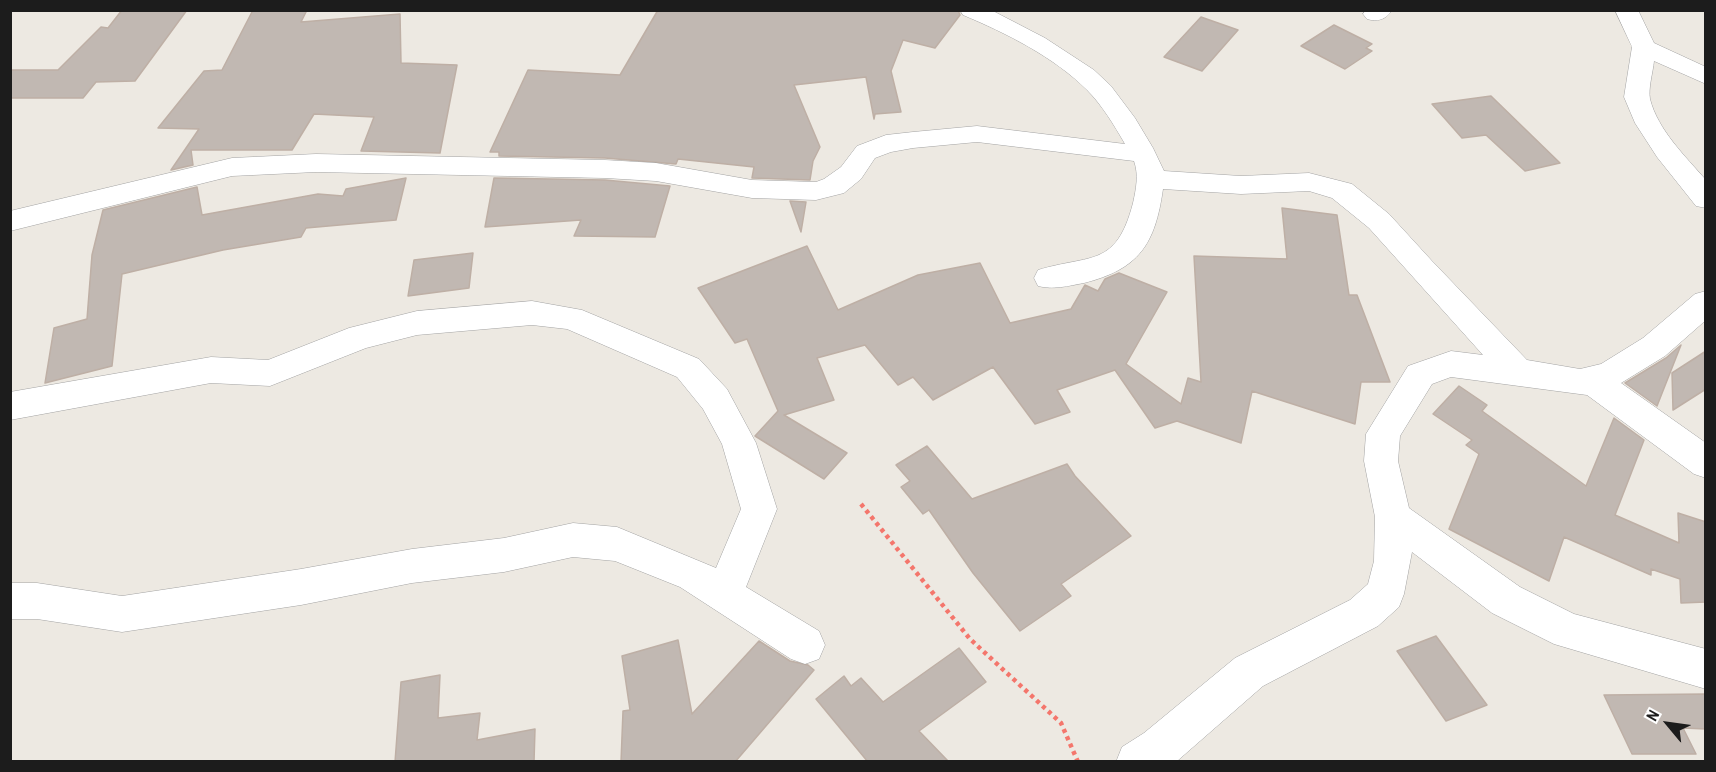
<!DOCTYPE html>
<html>
<head>
<meta charset="utf-8">
<style>
	body { margin:0 }
	#map { position:relative; width:1716px; height:772px; overflow:hidden; background:#ede9e2; font-family:"Archivo Narrow",sans-serif }
	canvas { display:block }
	.frame { position:absolute; inset:0; border:12px solid #1c1c1c; pointer-events:none }
	.north { position:absolute; left:1638px; top:694px; width:60px; height:60px; -webkit-text-stroke:4px #fff; paint-order:stroke; rotate:299deg; font-size:16px; font-weight:700; line-height:24px; text-align:center; color:#1c1c1c }
	.north::after { content:''; display:block; margin:auto; width:21px; height:27px; background:#1c1c1c; clip-path:polygon(50% 0,100% 100%,50% 72%,0 100%) }
</style>
</head>
<body>
<div id="map">
<canvas width="1716" height="772"></canvas>
<div class="frame"></div>
<div class="north">N</div>
</div>
<script>
const c = document.querySelector('canvas').getContext('2d');
c.lineJoin = 'round';
function fill(path, color) {
  c.fillStyle = color;
  c.fill(path, 'evenodd');
}
function trace(path, color, width, dash) {
  c.strokeStyle = color;
  c.lineWidth = width;
  c.lineCap = dash ? 'butt' : 'round';
  c.setLineDash(dash || []);
  c.stroke(path);
}
const building = new Path2D(`
	M122,10H187L135,81L96,82L83,98H10V70H58L101,27L108,28Z
	M253,10H307L301,22L400,14L401,63L457,65L440,153L361,151L374,117L314,114L292,150H191L193,165L171,170L199,129L158,128L204,71L222,70Z
	M658,10H958L960,15L935,48L903,40L891,71L901,112L875,114L874,119L866,77L794,85L820,147L813,161L810,180L752,178L754,167L678,159L676,164L605,158L499,156V152H490L528,70L620,75Z
	M1201,17L1238,30L1202,71L1164,57Z
	M1334,25L1372,44L1366,48L1372,51L1345,69L1301,46Z
	M1491,96L1560,163L1525,171L1486,135L1462,138L1432,104Z
	M406,178L396,220L306,228L301,237L223,250L122,274L112,366L45,383L54,328L87,319L92,255L103,210L197,187L202,215L318,194L343,196L346,189Z
	M494,178L605,180L670,186L655,237L574,236L581,220L485,227Z
	M790,201L806,202L801,232Z
	M1282,208L1337,215L1349,295H1357L1390,382H1361L1355,424L1252,391L1241,443L1177,421L1155,428L1115,370L1057,390L1070,412L1035,424L993,367L933,400L913,377L898,385L865,345L817,358L834,400L784,415L847,453L824,479L755,436L778,411L747,339L735,343L698,288L807,246L838,310L918,275L980,263L1010,323L1071,309L1085,285L1098,291L1105,279L1119,273L1167,292L1126,364L1181,404L1188,378L1201,382L1194,256L1287,259Z
	M473,253L469,288L408,296L414,260Z
	M1681,345L1657,406L1625,383L1666,358Z
	M1706,351V389L1673,410L1672,373Z
	M1459,386L1487,405L1482,411L1586,486L1614,418L1644,440L1615,515L1679,543L1678,513L1706,522V602L1681,603L1680,579L1651,569V575L1564,537L1549,581L1449,529L1479,454L1466,445L1472,440L1433,414Z
	M927,446L972,499L1067,464L1075,476L1131,536L1061,584L1071,596L1020,631L973,573L929,510L923,514L901,487L910,481L896,465Z
	M1436,636L1487,705L1446,721L1397,651Z
	M678,640L692,714L759,641L790,661L808,665L814,670L735,762H621L623,711L630,710L622,656Z
	M959,648L986,682L919,731L949,762H868L816,699L844,676L851,686L861,678L883,702Z
	M440,675L438,718L480,713L477,740L535,729L534,762H395L401,682Z
	M1706,694V729L1683,728L1696,754H1632L1604,695Z`);
fill(building, '#c1b8b2');
trace(building, '#beafa5', 1.5);
const minor = new Path2D(`
	M960,10L993,11L1045,38L1094,70L1111,86L1135,118L1153,148L1164,171L1241,176L1309,173L1352,184L1389,214L1432,261L1527,360L1580,369L1601,364L1643,338L1695,294L1706,291V320L1665,356L1621,383L1706,443V478L1694,474L1587,395L1451,377L1432,384L1400,436L1398,461L1409,508L1520,587L1574,614L1706,649V689L1554,644L1492,613L1412,552L1404,594L1399,607L1378,626L1263,686L1176,762H1116L1122,747L1144,733L1235,658L1350,600L1368,584L1374,561L1375,517L1364,461L1366,434L1408,366L1451,351L1483,355L1369,228L1332,198L1309,191L1241,194L1163,189C1155,245 1139,269 1084,283C1068,286 1053,290 1038,286L1034,278L1038,270C1091,254 1116,268 1133,203C1136,189 1139,175 1134,161L977,142L913,148L891,152L875,158L861,179L844,193L816,200L752,198L656,181L605,178L316,172L232,176L10,231V211L232,158L316,154L605,160L656,163L752,180L816,182L824,179L841,167L857,146L886,135L913,132L977,126L1125,144C1114,125 1102,105 1087,90C1054,57 1006,33 963,15Z
	M1366,10H1392C1386,20 1377,22 1367,19L1363,14Z
	M1615,10H1638L1654,43L1706,67V84L1654,61C1653,72 1648,88 1650,99C1658,130 1685,156 1706,180V208L1696,206L1657,157L1635,123L1624,97L1632,47Z
	M532,301L582,310L699,359L727,389L756,443L777,509L746,587L819,631L825,645L819,659L805,664L791,659L680,587L615,561L573,557L504,572L412,583L301,605L122,632L37,619H10V583H37L122,596L301,569L412,549L504,538L573,523L617,527L716,568L741,509L722,444L703,409L677,377L567,329L532,325L417,335L366,348L270,386L211,383L10,420V392L211,357L268,360L349,328L417,311Z`);
trace(minor, '#a3a3a3', 1);
trace(new Path2D(`
	M861,504L970,639L1061,723L1078,762`), '#f4766c', 4.5, [4, 4]);
fill(minor, '#fff');
</script>
</body>
</html>
